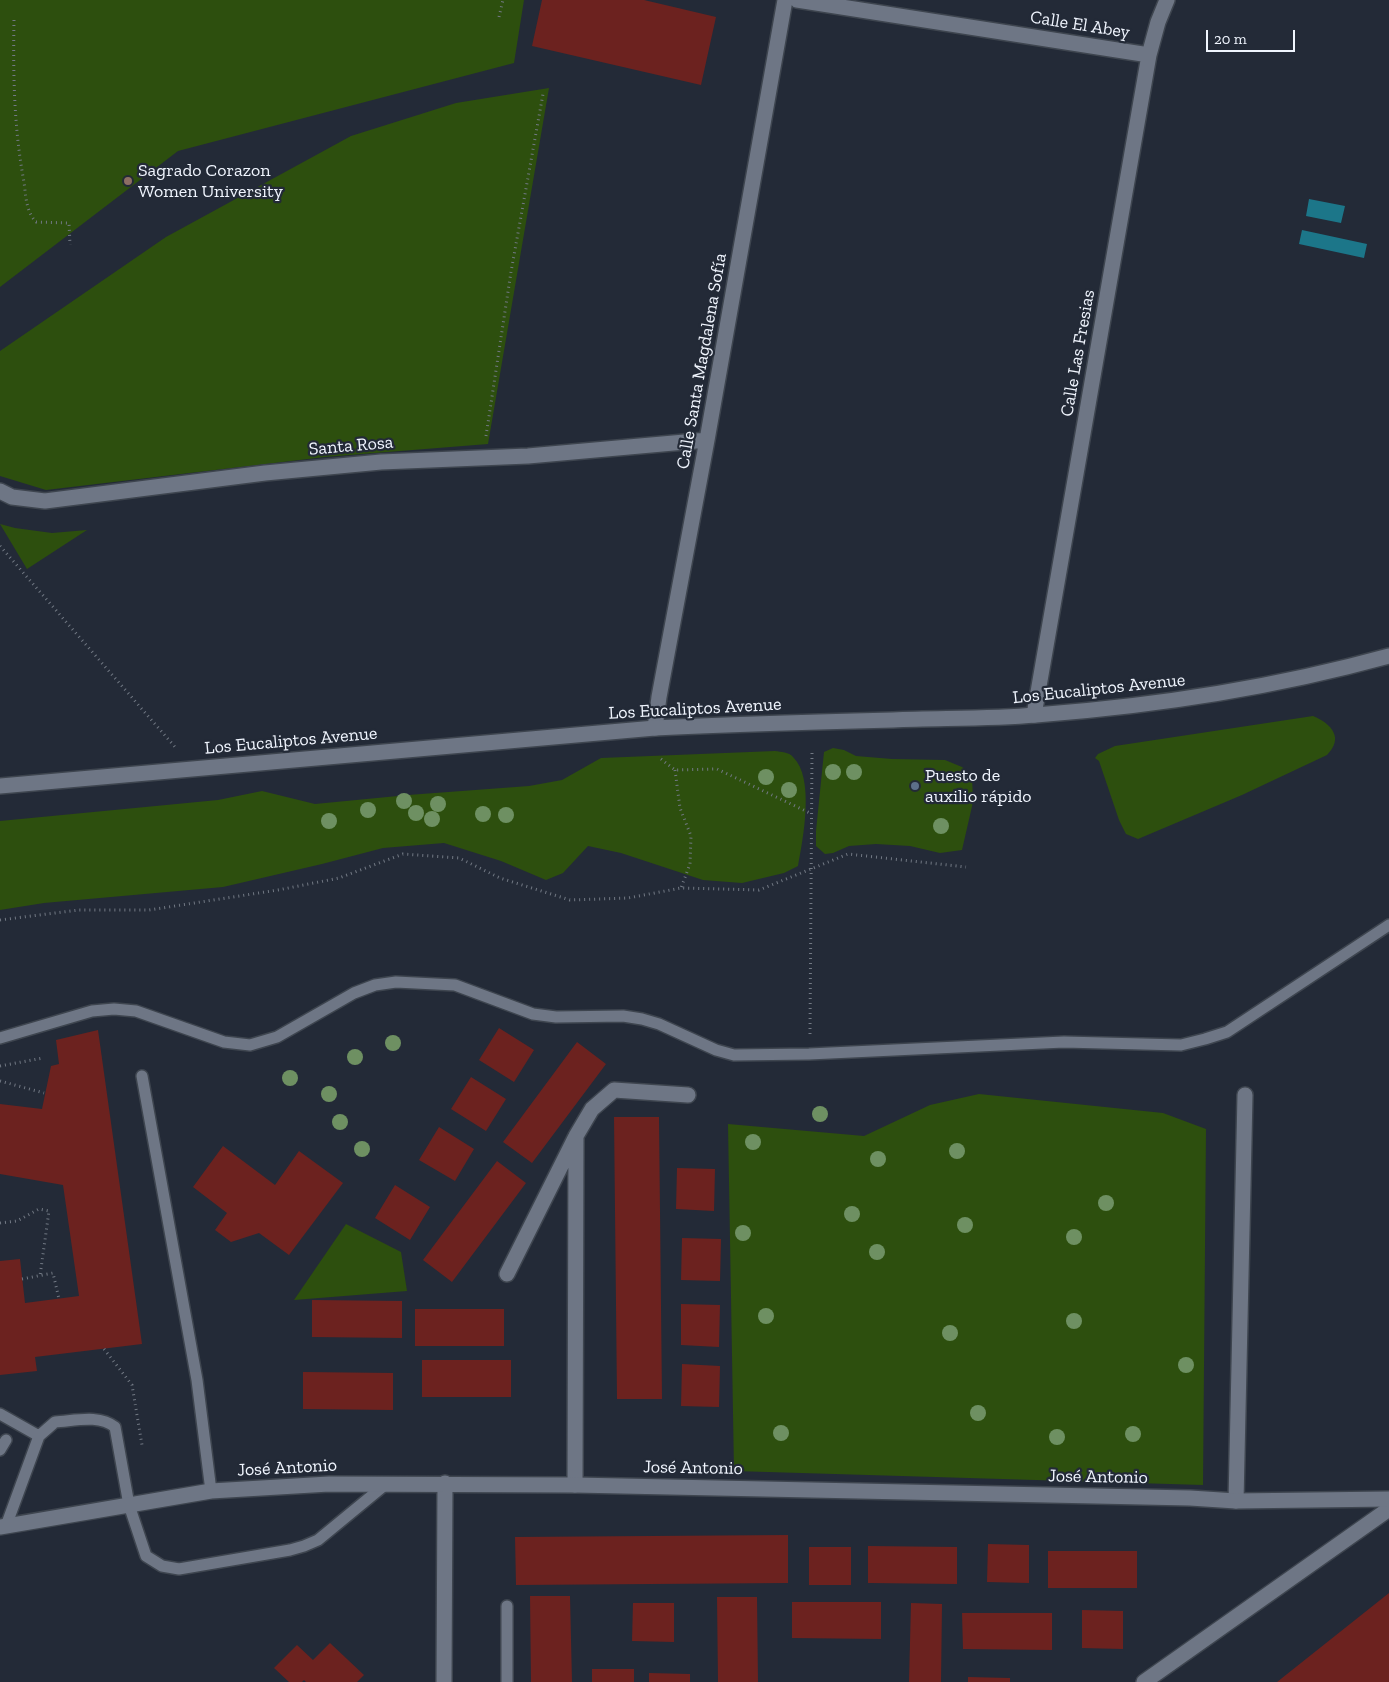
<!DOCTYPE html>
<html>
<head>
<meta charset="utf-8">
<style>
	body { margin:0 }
	#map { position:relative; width:1389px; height:1682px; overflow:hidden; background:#232a37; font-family:"Zilla Slab",serif }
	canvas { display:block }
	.scale { position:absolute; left:1206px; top:30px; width:89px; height:22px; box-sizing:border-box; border:2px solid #f0f5fe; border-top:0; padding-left:6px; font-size:15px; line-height:18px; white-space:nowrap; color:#f0f5fe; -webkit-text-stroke:4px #232a37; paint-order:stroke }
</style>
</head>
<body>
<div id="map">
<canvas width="1389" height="1682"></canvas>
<div class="scale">20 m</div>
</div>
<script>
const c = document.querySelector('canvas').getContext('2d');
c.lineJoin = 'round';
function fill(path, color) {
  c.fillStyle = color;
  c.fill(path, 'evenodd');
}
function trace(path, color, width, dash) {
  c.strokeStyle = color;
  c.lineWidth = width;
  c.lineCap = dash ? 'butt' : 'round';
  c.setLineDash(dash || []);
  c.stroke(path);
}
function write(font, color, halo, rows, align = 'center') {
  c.font = font + ' "Zilla Slab",serif';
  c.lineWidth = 4.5;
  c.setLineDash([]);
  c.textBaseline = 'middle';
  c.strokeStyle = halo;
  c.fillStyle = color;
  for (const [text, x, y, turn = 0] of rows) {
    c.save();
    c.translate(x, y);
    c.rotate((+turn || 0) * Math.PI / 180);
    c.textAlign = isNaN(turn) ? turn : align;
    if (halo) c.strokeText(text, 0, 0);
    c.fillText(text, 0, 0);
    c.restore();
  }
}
fill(new Path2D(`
	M0,0H524L514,63L178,151L0,287Z
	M549,88L488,444L325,457L46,490L0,476V351L166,237L351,136L456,103Z
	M0,524L15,528L52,533L87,530L27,569Z
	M1313,716C1332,724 1344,738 1327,755L1242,795L1138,839L1126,834L1119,820L1099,761L1095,758L1098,754L1115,746Z
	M833,748L844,750L856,756L892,759L945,760L962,767L972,776L973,802L962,850L940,853L910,846L876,844L849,846L833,853L825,854L816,846V831L824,752Z
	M775,751C781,752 789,752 793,757C815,778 803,839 798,866L784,873L742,883L703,880L621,853L588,846L563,873L546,880L501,861L444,843L383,848L322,864L223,887L44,903L0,910V821L218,800L262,791L315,804L408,795L529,786L562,780L601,758Z
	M979,1094L1163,1113L1206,1129L1203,1485L734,1471L728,1124L864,1136L930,1105Z
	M346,1224L401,1252L407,1291L294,1300Z`), '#2d4f0e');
fill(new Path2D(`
	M1309,199L1345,206L1341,223L1306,216Z
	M1302,230L1367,244L1364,258L1299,244Z`), '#1c7689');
fill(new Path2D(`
	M542,0H644L716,17L701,85L532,46Z
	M499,1028L534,1050L514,1082L479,1060Z
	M98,1030L142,1344L35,1357L37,1371L0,1375V1261L20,1259L25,1303L79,1296L63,1185L0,1174V1104L42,1109L51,1066L59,1064L56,1040Z
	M577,1042L606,1064L532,1163L503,1142Z
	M471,1077L506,1099L486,1131L451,1109Z
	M614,1117H659L662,1399H617Z
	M439,1127L474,1149L455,1181L419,1160Z
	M223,1146L275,1185L299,1151L343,1183L289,1255L259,1233L231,1242L215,1230L227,1213L193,1187Z
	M497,1161L526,1183L452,1282L423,1260Z
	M677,1168L715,1169L714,1211L676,1209Z
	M395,1185L430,1207L410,1240L375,1218Z
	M682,1238L721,1239L720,1281L681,1280Z
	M312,1300L402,1301V1338L312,1337Z
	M681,1304L720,1305L719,1347L681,1345Z
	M415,1309H504V1346H415Z
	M422,1360H511V1397H422Z
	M682,1364L720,1366L719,1407L681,1406Z
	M303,1372L393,1373V1410L303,1409Z
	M788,1535V1583L516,1585L515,1537Z
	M988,1544L1029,1545V1583L987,1582Z
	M868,1546L957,1547V1584L868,1583Z
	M809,1547H851V1585H809Z
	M1048,1551H1137V1588H1048Z
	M1389,1593V1682H1277Z
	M530,1596H570L572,1682H531Z
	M717,1597H757L758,1682H718Z
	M792,1602H881V1639L792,1638Z
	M633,1603H674V1642L632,1641Z
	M911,1603L942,1604L941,1682H909Z
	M1082,1610L1123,1611V1649L1082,1648Z
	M962,1613H1052V1650L963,1649Z
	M330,1643L364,1675L357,1682H306L304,1680L302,1682H289L274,1668L297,1645L313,1660Z
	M592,1669H634V1682H592Z
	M649,1673L690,1674V1682H649Z
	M968,1677L1010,1678V1682H968Z`), '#6c221f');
const service = new Path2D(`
	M0,1038L92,1011L114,1009L136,1011L224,1042L250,1045L277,1037L354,993L375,985L396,982L455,985L533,1014L556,1017L623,1016L642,1019L659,1024L716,1050L734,1055L809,1054L1064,1042L1181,1045L1205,1039L1227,1032L1389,925
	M142,1076L197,1380L211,1491
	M0,1414L39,1436
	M0,1450L6,1440
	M6,1526L39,1436L55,1422C74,1421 99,1414 115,1427L129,1505L146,1556L162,1566L179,1569L290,1550L304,1546L318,1540L386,1484
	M507,1682V1606`);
const minor = new Path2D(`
	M797,0L1149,55
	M0,491L12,497L45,501L265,473L381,462L528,456L707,440
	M1034,715L1149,55L1158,22L1167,0
	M655,728L659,697L707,440L785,0
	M507,1274L576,1136L592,1109L614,1090L688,1095
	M575,1485L576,1136
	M1236,1501L1245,1095
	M444,1682L445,1483
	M1144,1682L1389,1509`);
const tertiary = new Path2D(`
	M0,786L655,728C735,724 814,722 893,720C941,718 989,719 1036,715C1156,706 1273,688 1389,656
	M0,1527L211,1491L329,1484L575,1485L1190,1498L1236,1501L1389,1499`);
trace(service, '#3e454f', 14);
trace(minor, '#3e454f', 18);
trace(tertiary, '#3e454f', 18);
trace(new Path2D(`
	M499,17L503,0
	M14,20C13,75 14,129 24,182C26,197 26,211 36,222L69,223L70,245
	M486,436L511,272L543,94
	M0,546L175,747
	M661,759L675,770L717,769L812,814
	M675,770L680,808L691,836L690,864L681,888
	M0,920L79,910H149L278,890L339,878L403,854L459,858L500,878L570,900L628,898L681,888L759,890L848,854L966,867
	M810,1034L812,753
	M0,1066L43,1058
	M0,1081L44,1093
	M0,1223L17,1221L39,1209L49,1211L40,1276
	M22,1279L53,1273L59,1299
	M104,1349L132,1385L142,1445`), '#727984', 3, [1, 4]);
trace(service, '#6e7685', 11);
trace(minor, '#6e7685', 15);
trace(tertiary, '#6e7685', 15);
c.fillStyle = '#6e9062';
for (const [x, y] of [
	[833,772],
	[854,772],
	[766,777],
	[789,790],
	[404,801],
	[438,804],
	[368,810],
	[416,813],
	[483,814],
	[506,815],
	[432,819],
	[329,821],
	[941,826],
	[393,1043],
	[355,1057],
	[290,1078],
	[329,1094],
	[820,1114],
	[340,1122],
	[753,1142],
	[362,1149],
	[957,1151],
	[878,1159],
	[1106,1203],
	[852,1214],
	[965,1225],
	[743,1233],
	[1074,1237],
	[877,1252],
	[766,1316],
	[1074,1321],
	[950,1333],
	[1186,1365],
	[978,1413],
	[781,1433],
	[1133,1434],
	[1057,1437]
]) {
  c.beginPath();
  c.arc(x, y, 8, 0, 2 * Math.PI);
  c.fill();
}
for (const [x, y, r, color] of [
	[128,181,5,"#8d6e63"],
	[915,786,5,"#5c6f8a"]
]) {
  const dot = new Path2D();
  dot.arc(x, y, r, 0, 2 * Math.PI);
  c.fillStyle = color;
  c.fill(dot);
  trace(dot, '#232a37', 2);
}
write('18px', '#f0f5fe', '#232a37', [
	["Calle El Abey",1080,25,9],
	["Calle Las Fresias",1078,353,-80],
	["Calle Santa Magdalena Sofía",702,361,-80],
	["Santa Rosa",351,446,-5],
	["Los Eucaliptos Avenue",1099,689,-6],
	["Los Eucaliptos Avenue",695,709,-3],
	["Los Eucaliptos Avenue",291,741,-5],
	["José Antonio",287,1468,-3],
	["José Antonio",693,1468,1],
	["José Antonio",1098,1477,1]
]);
write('18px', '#f0f5fe', '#232a37', [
	["Sagrado Corazon",138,171],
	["Women University",138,192],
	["Puesto de",925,776],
	["auxilio rápido",925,797]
], 'left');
</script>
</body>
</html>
